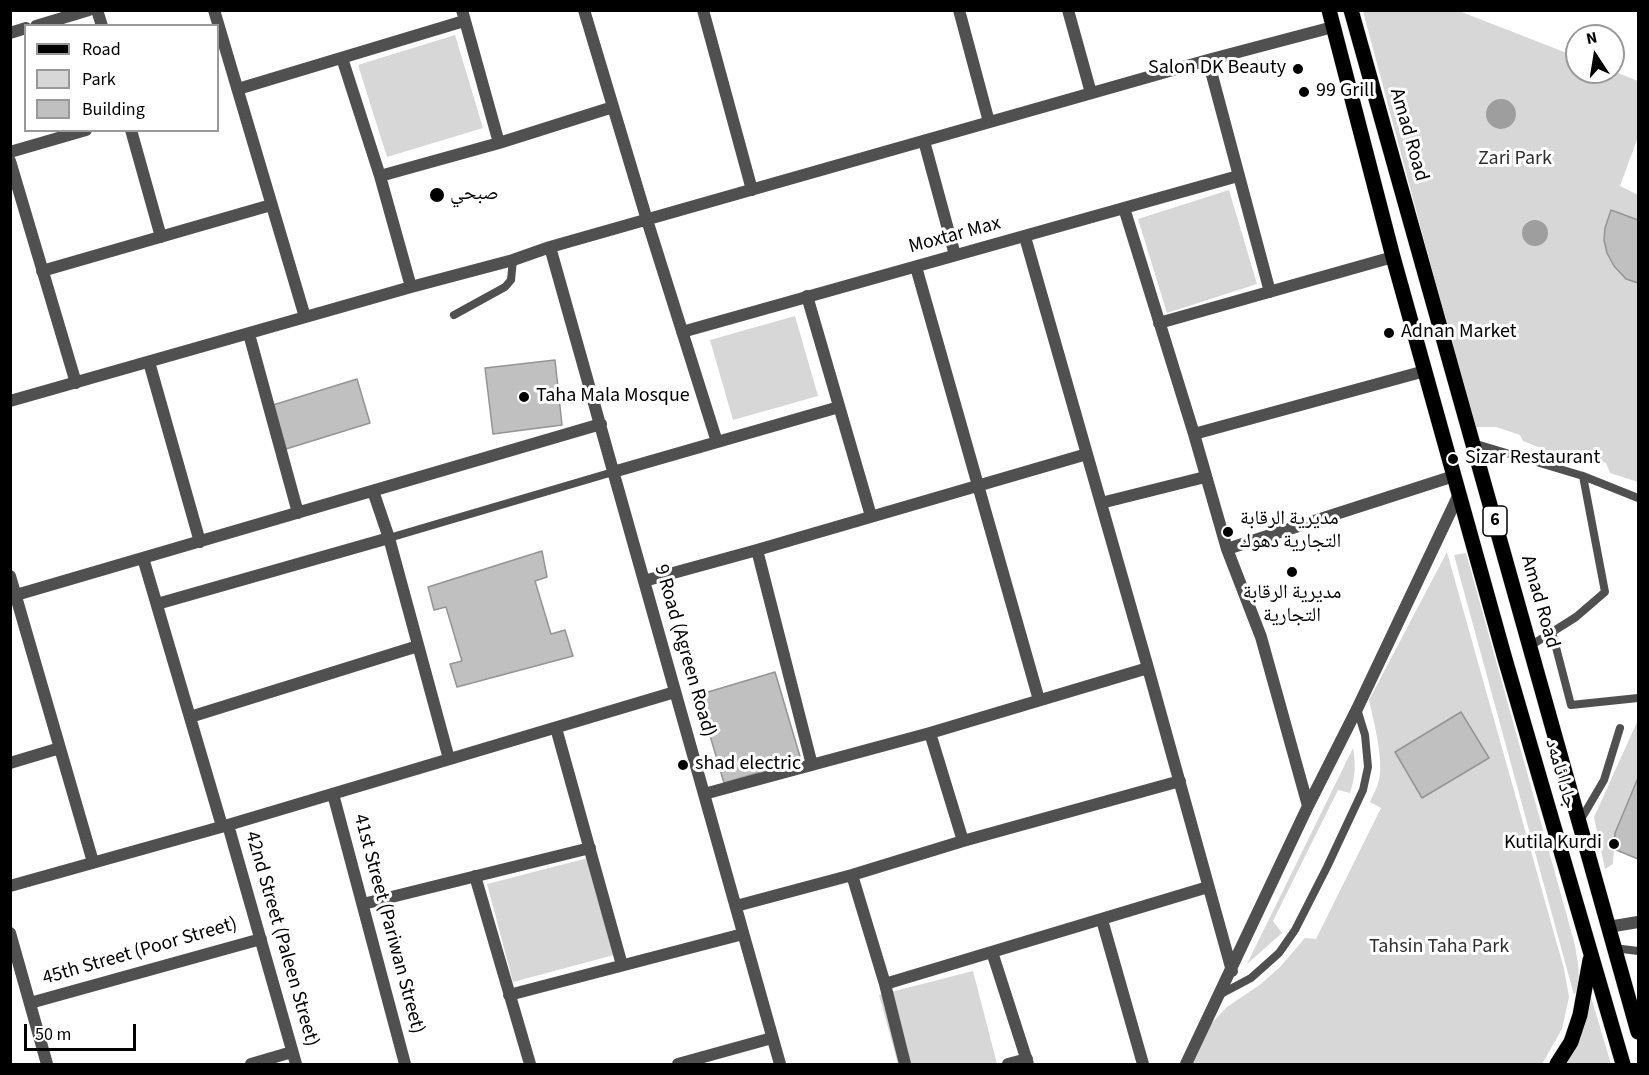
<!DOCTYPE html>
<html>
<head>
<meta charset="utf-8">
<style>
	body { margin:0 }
	#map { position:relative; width:1649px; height:1075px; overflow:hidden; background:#fff; font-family:"Source Sans 3",sans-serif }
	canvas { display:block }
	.frame { position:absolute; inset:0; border:12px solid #000; pointer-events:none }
	.legend { position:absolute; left:24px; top:24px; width:195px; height:108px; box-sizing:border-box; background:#fff; border:2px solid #999; margin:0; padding:8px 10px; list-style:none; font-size:18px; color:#000 }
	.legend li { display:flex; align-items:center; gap:12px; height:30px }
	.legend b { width:30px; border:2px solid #999 }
	.north { position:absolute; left:1565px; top:24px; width:60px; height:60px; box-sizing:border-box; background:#fff; border:2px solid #999; border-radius:50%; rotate:348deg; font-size:16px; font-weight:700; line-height:24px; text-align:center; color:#000 }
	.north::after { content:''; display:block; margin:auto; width:21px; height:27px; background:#000; clip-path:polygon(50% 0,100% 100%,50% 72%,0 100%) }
	.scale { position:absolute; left:24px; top:1024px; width:112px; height:27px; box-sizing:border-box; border:3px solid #000; border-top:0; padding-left:8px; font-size:18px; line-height:21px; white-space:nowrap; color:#000; -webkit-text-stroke:4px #fff; paint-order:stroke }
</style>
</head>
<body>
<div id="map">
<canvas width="1649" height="1075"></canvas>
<div class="frame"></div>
<ul class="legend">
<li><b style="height:8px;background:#000"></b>Road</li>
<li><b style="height:16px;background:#d7d7d7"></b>Park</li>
<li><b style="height:16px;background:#c0c0c0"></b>Building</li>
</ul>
<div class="north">N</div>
<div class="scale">50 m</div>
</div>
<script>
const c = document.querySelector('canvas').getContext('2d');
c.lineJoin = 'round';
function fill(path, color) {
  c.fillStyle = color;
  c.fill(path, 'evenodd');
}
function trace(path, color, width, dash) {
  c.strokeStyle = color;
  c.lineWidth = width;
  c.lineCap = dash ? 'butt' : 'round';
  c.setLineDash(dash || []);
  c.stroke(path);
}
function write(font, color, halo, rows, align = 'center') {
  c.font = font + ' "Source Sans 3","Noto Naskh Arabic",sans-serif';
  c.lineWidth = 6;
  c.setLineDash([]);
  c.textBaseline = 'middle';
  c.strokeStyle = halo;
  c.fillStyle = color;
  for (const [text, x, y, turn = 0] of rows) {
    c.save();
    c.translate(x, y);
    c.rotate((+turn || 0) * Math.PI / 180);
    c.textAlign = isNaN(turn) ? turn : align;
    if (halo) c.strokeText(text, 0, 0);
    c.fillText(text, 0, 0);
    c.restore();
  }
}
fill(new Path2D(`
	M1363,11H1459L1577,57V72H1613V71L1638,81V137L1620,186L1638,195V482L1610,473L1606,463L1572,452L1571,460L1523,441L1520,435L1496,427H1476L1474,421L1472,420Z
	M455,35L483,128L387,157L358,65Z
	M1229,190L1257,284L1167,313L1138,219Z
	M795,316L818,396L733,420L710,340Z
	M1447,552L1564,969L1569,997L1562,1029L1542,1064H1189L1210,1025L1227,1007L1261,984L1280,967L1305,938L1316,939L1381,808L1370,802C1372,796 1376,790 1378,784C1385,762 1374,723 1369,700ZM1461,713L1489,759L1422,798L1395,752Z
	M1466,553L1575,945C1577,960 1583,982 1574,995L1454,555Z
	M1638,720V778L1615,833L1613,864L1605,869L1594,817Z
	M1353,748C1356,765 1355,777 1350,793L1338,790L1273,921L1282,933L1247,964Z
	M588,858L614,955L513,982L487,884Z
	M973,971L997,1064H898L879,995Z
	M1591,997L1611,1064H1566C1579,1042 1585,1022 1591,997Z`), '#d7d7d7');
fill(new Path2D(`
	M1486 114a15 15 0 1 1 30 0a15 15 0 1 1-30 0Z
	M1522 233a13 13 0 1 1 26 0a13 13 0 1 1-26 0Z`), '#9e9e9e');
const building = new Path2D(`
	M1611,210L1638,220V283L1626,279L1614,266L1607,253L1604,240L1605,228Z
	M555,360L562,425L493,434L485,368Z
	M357,379L370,423L286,449L273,405Z
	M542,551L547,577L535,581L551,634L565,630L573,656L457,687L450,664L462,661L446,607L434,610L428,587Z
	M775,672L801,760L724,783L698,695Z
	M1461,712L1489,758L1422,798L1395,752Z
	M1638,778V859L1614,849L1615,833Z`);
fill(building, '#c0c0c0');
trace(building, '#949494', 1.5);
const primary = new Path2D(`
	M1329,10L1393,257L1505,659L1623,1064
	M1351,10L1638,1032
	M1557,1064L1571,1042L1580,1015L1590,960`);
trace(primary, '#dbdbdb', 16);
trace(new Path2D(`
	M454,315L505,287L511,280L513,260
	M1473,443L1583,476L1605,592L1576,617L1530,646
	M1583,476L1638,498
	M389,538L613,472
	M1552,632L1571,705L1638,698
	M1580,821L1604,780L1620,728
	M1614,948L1638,951
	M1219,995L1251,978L1279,953L1295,930L1327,867L1363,790L1368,767L1365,735L1357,709`), '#505050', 8);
trace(new Path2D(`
	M97,10L102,26
	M214,10L305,317
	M462,10L499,143
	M584,10L647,220L717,442
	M703,10L752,190
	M959,10L989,122
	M1068,10L1091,93
	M36,26L89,10
	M10,33L26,28
	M342,58L380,176L411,287
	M1208,60L1270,292
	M238,89L464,21
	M131,130L161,237
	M924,141L955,255
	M10,152L86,130
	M10,161L76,383
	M380,176L499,143L613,107
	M1124,208L1194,434L1227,549L1261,637L1308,806
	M1025,237L1148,668L1232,971
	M550,247L780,1064
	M916,267L1039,700
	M42,271L271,205
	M807,296L871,516
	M1159,323L1393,257
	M682,332L1238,176
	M249,334L298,513
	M149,362L200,542
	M10,401L411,287L513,260L550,247L1208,60L1333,27
	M1194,434L1425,371
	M613,472L839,407
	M373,491L389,538L449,759
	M1101,503L1205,477
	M1227,549L1454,476
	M757,550L812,765
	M143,558L222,826
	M10,576L93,862
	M644,581L757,550L1087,454
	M16,595L601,424
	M157,604L389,538
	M190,717L418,646
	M556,728L622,965
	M930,733L963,841
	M10,763L60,748
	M333,794L405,1064
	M704,794L930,733L1148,668
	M228,825L296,1064
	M852,875L885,984L905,1064
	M475,876L530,1064
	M10,886L228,825L675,692
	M363,904L590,848
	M736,906L852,875L963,841L1180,781
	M1102,920L1143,1064
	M1608,927L1638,922
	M10,933L47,1064
	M992,952L1028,1064
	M885,984L1208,887
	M509,995L743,934
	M30,1003L261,939
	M251,1064L292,1052
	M678,1064L772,1038
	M1008,1064L1027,1059
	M1186,1064L1308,806L1357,709L1459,494`), '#505050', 12);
trace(primary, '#000', 15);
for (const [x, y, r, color] of [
	[1298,69,6,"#000"],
	[1304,92,6,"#000"],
	[437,195,8,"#000"],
	[1389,333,6,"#000"],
	[524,397,6,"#000"],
	[1453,459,6,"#000"],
	[1228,532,6,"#000"],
	[1292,572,6,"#000"],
	[683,765,6,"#000"],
	[1614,844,6,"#000"]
]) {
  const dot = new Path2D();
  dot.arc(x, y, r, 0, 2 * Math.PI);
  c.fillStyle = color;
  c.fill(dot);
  trace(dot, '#fff', 2);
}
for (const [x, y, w] of [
	[1495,521,24]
]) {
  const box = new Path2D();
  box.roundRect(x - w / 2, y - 15, w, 30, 4.5);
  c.fillStyle = '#fff';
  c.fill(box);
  trace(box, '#000', 1.5);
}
write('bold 18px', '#000', null, [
	["6",1495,521]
]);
write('20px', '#000', '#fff', [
	["Salon DK Beauty",1286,69,"right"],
	["99 Grill",1316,92],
	["صبحي",450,195],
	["Adnan Market",1401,333],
	["Taha Mala Mosque",536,397],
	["Sizar Restaurant",1465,459],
	["مديرية الرقابة",1240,520],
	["التجارية دهوك",1240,543],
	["مديرية الرقابة",1292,594,"center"],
	["التجارية",1292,617,"center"],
	["shad electric",695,765],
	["Kutila Kurdi",1602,844,"right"]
], 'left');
write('20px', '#000', '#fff', [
	["Amad Road",1408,135,74],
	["Moxtar Max",955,236,-15],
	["Amad Road",1539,602,74],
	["9 Road (Agreen Road)",684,651,74],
	["جادا ئامەد",1560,774,74],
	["41st Street (Pariwan Street)",388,924,75],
	["42nd Street (Paleen Street)",281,939,74],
	["45th Street (Poor Street)",140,952,-16]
]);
write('20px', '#2e2e2e', '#fff', [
	["Zari Park",1515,160],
	["Tahsin Taha Park",1439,948]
]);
</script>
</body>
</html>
